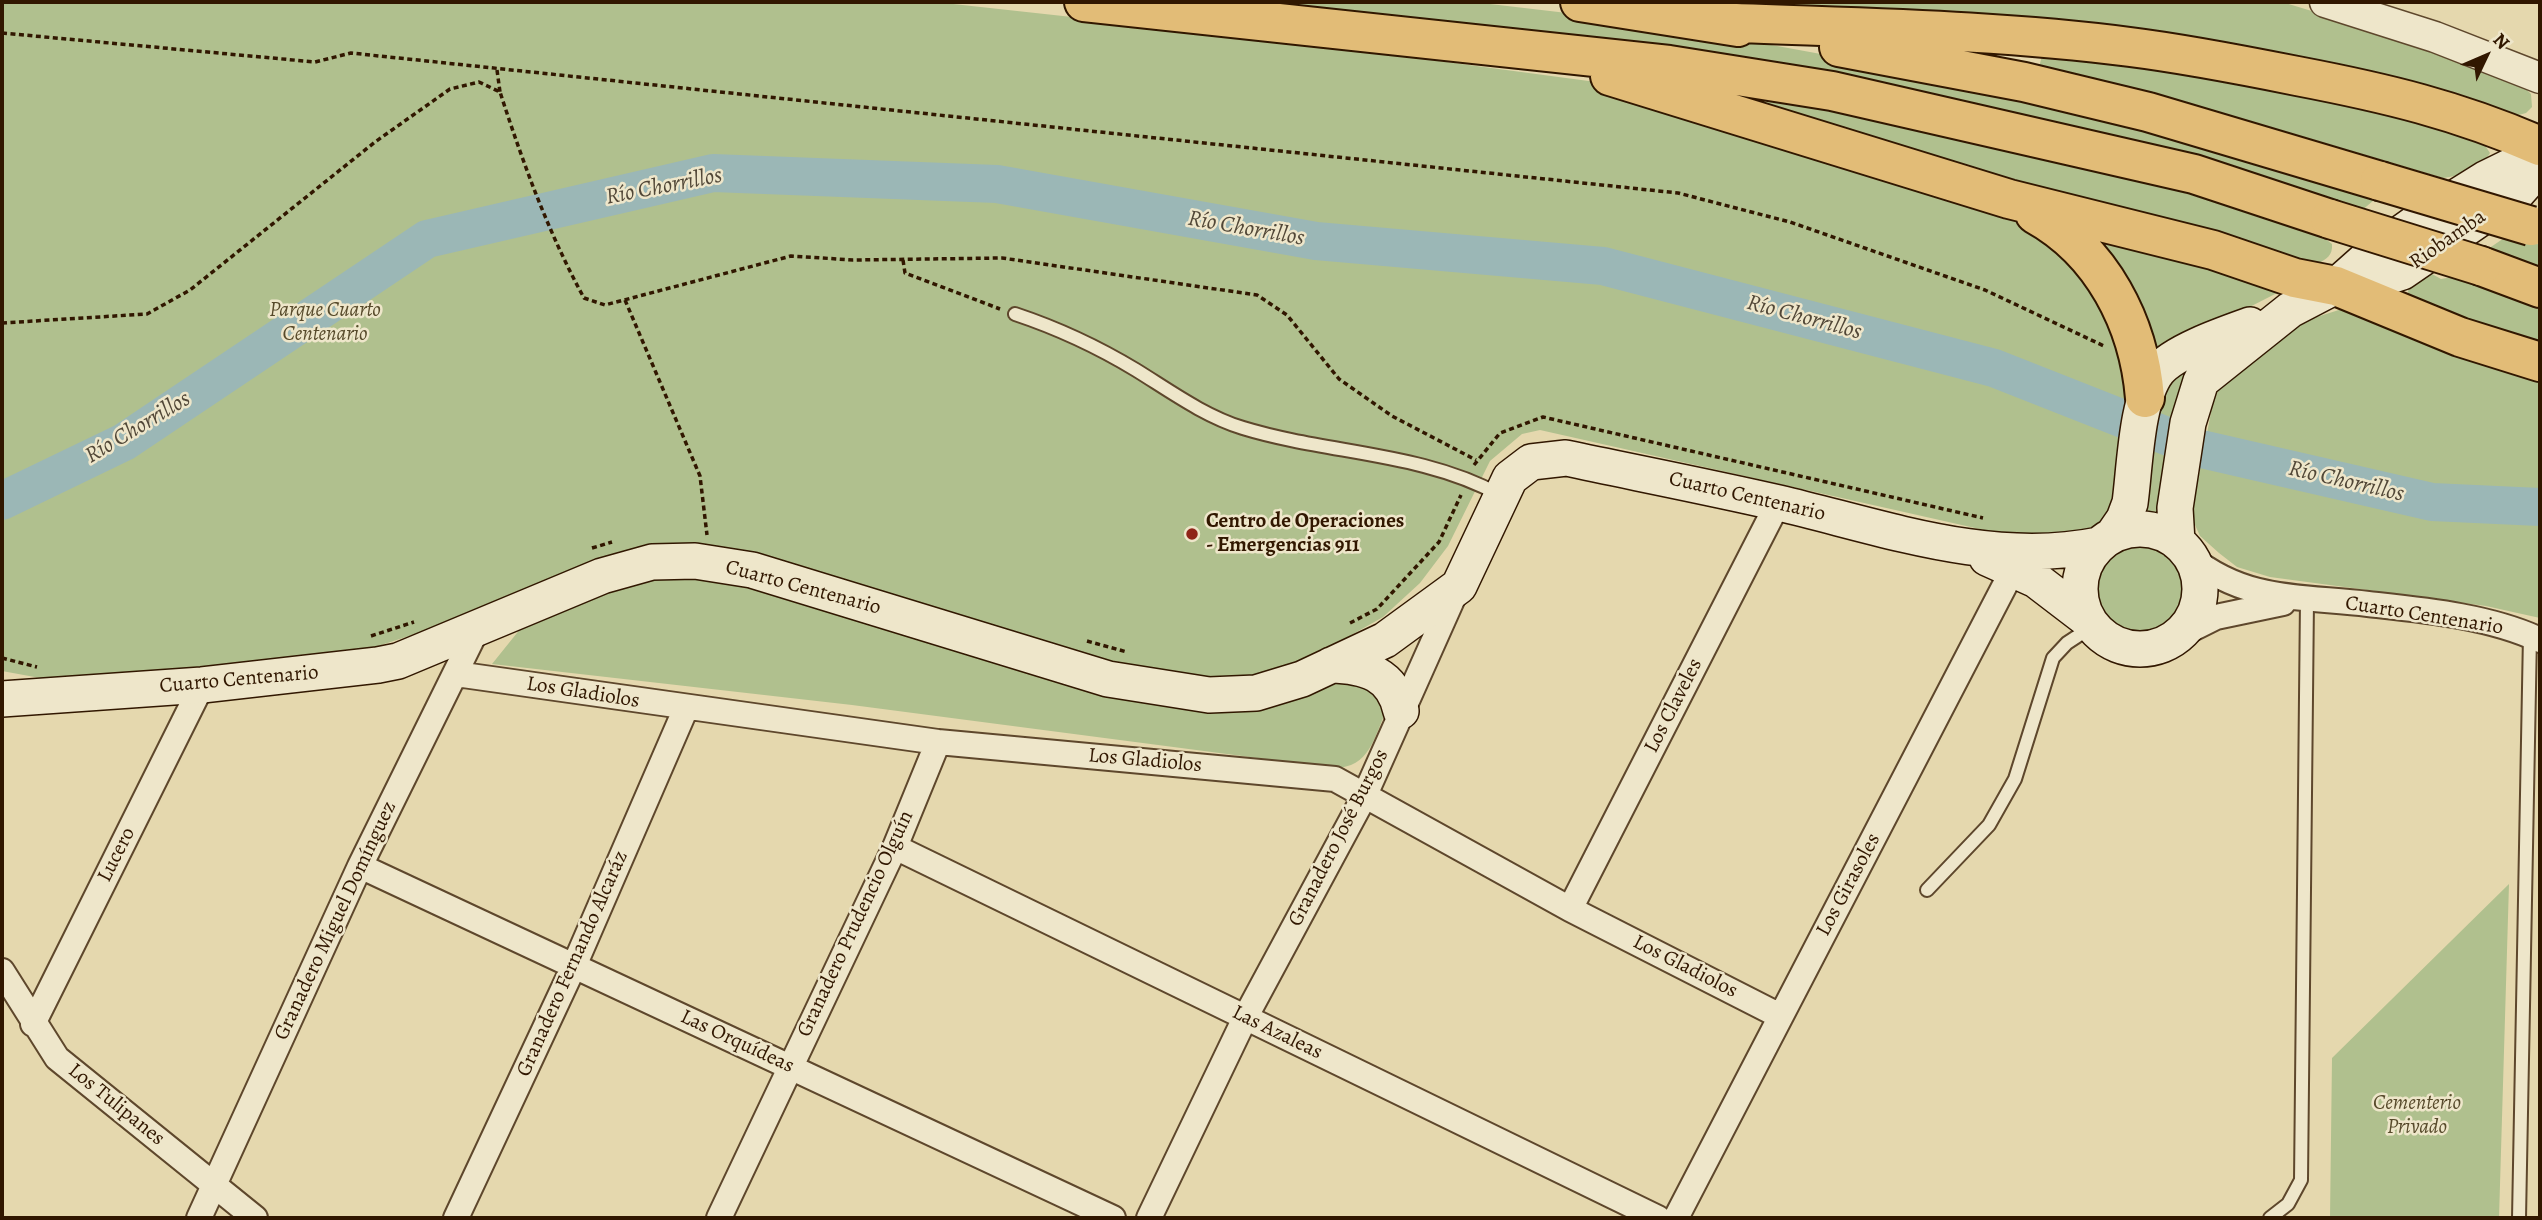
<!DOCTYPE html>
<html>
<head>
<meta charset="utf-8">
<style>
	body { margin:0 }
	#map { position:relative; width:2542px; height:1220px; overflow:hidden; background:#e5d8ae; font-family:Alegreya,serif }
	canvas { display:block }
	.frame { position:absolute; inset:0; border:4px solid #311700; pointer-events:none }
	.north { position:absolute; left:2451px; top:21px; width:70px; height:70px; -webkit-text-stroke:5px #eee6ca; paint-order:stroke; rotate:46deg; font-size:19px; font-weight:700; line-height:28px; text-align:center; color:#311700 }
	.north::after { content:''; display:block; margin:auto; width:24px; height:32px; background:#311700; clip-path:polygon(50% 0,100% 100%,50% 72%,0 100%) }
</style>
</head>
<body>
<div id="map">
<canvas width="2542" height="1220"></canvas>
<div class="frame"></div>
<div class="north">N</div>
</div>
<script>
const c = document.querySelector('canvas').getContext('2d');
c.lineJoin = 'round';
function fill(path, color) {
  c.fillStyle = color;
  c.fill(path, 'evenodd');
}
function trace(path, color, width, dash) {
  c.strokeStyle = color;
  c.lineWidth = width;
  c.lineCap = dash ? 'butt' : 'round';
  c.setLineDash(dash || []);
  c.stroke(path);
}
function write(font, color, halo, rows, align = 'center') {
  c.font = font + ' Alegreya,serif';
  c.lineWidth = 5;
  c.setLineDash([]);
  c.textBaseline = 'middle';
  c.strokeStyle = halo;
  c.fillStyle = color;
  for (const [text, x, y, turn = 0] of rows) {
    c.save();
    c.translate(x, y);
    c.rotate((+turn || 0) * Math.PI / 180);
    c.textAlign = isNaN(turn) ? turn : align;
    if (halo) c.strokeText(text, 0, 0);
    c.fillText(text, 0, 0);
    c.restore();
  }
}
fill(new Path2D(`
	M2,2H935L1282,40L1596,82L2013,213L2079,259L2132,378L2119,499L2105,521L2089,530L2061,539L2015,537L1540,430L1522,434L1490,461L1448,546L1420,583L1383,617L1332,646L1271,673L1235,679H1189L1129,667L814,570L732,548L679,544L607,556L427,630L357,653L123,677L51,680L2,671Z
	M1213,2H1473L1584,15L1728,37L1941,76L2381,194L2360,212L2285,188Z
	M1710,2H2282L2424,45L2519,82L2531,94L2532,107L2526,113L2515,116L2443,94L1772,13Z
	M2042,56L2094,59L2344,101L2482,141L2490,153C2481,169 2460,176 2443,178L2243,119L2039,67Z
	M1722,95C1924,121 2125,172 2318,233L2332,244C2333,256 2326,259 2317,264L2045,192Z
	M2078,226L2279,292L2179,343L2151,367Z
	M2510,234L2540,245V269L2485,251Z
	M2423,269L2441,279L2458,276L2540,305V344L2413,302L2408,293L2409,279Z
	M2363,308L2399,334L2462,349L2540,373V618L2486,606L2270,577L2237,567L2219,553L2200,536L2191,516L2213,402L2221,384L2304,321L2342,309Z
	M2194,359L2161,522L2138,520L2154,411L2165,385Z
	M2122,546C2161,542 2185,559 2186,601C2159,668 2060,609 2099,562C2105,555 2114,551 2122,546Z
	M707,574L1102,687L1363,675L1387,709C1374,737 1370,768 1334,768L852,705L492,664L525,623L637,578Z
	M2509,884L2499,1218H2330L2332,1058Z`), '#b0c08e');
trace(new Path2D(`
	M2,501L124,442L427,239L713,173L997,184L1316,241L1603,266L1994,368L2197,448L2432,502L2540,507`), '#9bb7b6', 38);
const service = new Path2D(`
	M1015,314C1057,328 1098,347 1136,370C1170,391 1204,416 1243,428C1328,454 1422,452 1500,495
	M1927,890L1989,825L2015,779L2053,658L2067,643L2093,626
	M2270,1218L2288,1204L2301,1180L2307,600
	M2519,1218L2530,635`);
const minor = new Path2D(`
	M2190,557C2246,602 2300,596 2368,604C2423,610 2489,616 2540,640
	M2174,638L2216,617L2283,603
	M456,674L938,742L1335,779L1570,909L1780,1016
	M895,847L1658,1218
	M360,866L1113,1218
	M1570,909L1778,503
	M2,971L57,1058L255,1218
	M33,1024L202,685
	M199,1218L360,866L478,627
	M456,1218L574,966L686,708
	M719,1218L895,847L938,742
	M1149,1218L1245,1018L1364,797L1456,591
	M1676,1218L2019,558`);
const tertiary = new Path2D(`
	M2325,2L2435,37L2540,78`);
const secondary = new Path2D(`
	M2336,286L2368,283L2402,272L2517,193L2532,176L2540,161
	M2080 589a60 60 0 1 1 120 0a60 60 0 1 1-120 0Z
	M2113,535L2124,519L2130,503C2135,467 2136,399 2158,371C2175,351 2225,334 2250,325
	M2177,542L2175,508L2188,423L2201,381L2290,310L2336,286L2372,254L2421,219L2485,179L2540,152
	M1987,558L2036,580L2087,619
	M1331,665C1366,666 1393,674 1401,711
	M2,699L202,685L378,665L398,661L602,576L652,562L695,561L752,570L1108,679L1209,695L1256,693L1302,679L1385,640L1459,586L1510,478L1531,462L1566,458C1637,473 1709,487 1779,503C1885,528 1990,567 2099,545`);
const trunk = new Path2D(`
	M1084,2L1669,65L1832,91L2194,174L2330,219
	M1580,2L1738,27
	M1713,22C1852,28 1992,29 2130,47C2186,54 2242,65 2297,76C2386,93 2457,110 2540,146
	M1839,47L2024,82L2148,112L2380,181
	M1610,76L2009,199L2213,250L2295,278L2336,286L2460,337L2540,362
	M2035,214C2102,251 2139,323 2145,398
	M2481,266L2540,288`);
trace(service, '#5e472c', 16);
trace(minor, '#5e472c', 28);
trace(tertiary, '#5e472c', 33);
trace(secondary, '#311700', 38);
trace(trunk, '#311700', 42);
trace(new Path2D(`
	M2,33L315,62L351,53L1678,193L1790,222L1985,290L2104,346
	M497,70L500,92
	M903,260L905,273L1000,309
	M625,300L700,476L707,535
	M2,323L147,314L190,290L375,142L450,89L479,82L500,92C523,163 548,232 584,298L605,305L791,256L853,260L1002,258L1257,295L1287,315L1339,379L1392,416L1476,460
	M1474,465L1500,433L1543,417L1983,518
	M592,548L612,542
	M1350,623L1377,609L1439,542L1461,495
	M371,636L414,622
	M1087,641L1127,652
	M2,658L37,667`), '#311700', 3.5, [5, 3.5]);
trace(service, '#eee6ca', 12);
trace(minor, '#eee6ca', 24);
trace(tertiary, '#eee6ca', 30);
trace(secondary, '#eee6ca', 35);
trace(trunk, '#e2bc77', 38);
const trunkBridge = new Path2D(`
	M2380,181L2531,226
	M2330,219L2481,266`);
trace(trunkBridge, '#311700', 42, []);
trace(trunkBridge, '#e2bc77', 38);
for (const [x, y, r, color] of [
	[1192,534,7,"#8f2418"]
]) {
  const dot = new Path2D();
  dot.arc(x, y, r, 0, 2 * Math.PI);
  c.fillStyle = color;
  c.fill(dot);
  trace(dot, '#eee6ca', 2.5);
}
write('21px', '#311700', '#eee6ca', [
	["Riobamba",2448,240,-35],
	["Cuarto Centenario",1747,497,13],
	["Cuarto Centenario",803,588,15],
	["Cuarto Centenario",2424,616,9],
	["Cuarto Centenario",239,680,-5],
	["Los Gladiolos",583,693,9],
	["Los Claveles",1674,706,-63],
	["Los Gladiolos",1145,761,5],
	["Granadero José Burgos",1339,838,-63],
	["Lucero",117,855,-63],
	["Los Girasoles",1849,885,-62],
	["Granadero Miguel Domínguez",336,921,-65],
	["Granadero Prudencio Olguín",856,924,-65],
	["Granadero Fernando Alcaráz",573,964,-66],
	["Los Gladiolos",1685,967,27],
	["Las Azaleas",1277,1033,26],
	["Las Orquídeas",737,1042,25],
	["Los Tulipanes",116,1105,39]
]);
write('italic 21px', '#574a2b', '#eee6ca', [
	["Parque Cuarto",325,311],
	["Centenario",325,335],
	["Cementerio",2417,1104],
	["Privado",2417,1128]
]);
write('bold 21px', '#311700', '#eee6ca', [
	["Centro de Operaciones",1206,522],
	["- Emergencias 911",1206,546]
], 'left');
write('italic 23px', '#514737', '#eee6ca', [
	["Río Chorrillos",664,187,-11],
	["Río Chorrillos",1246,229,10],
	["Río Chorrillos",1804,318,15],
	["Río Chorrillos",138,428,-31],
	["Río Chorrillos",2346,482,13]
]);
</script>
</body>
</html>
